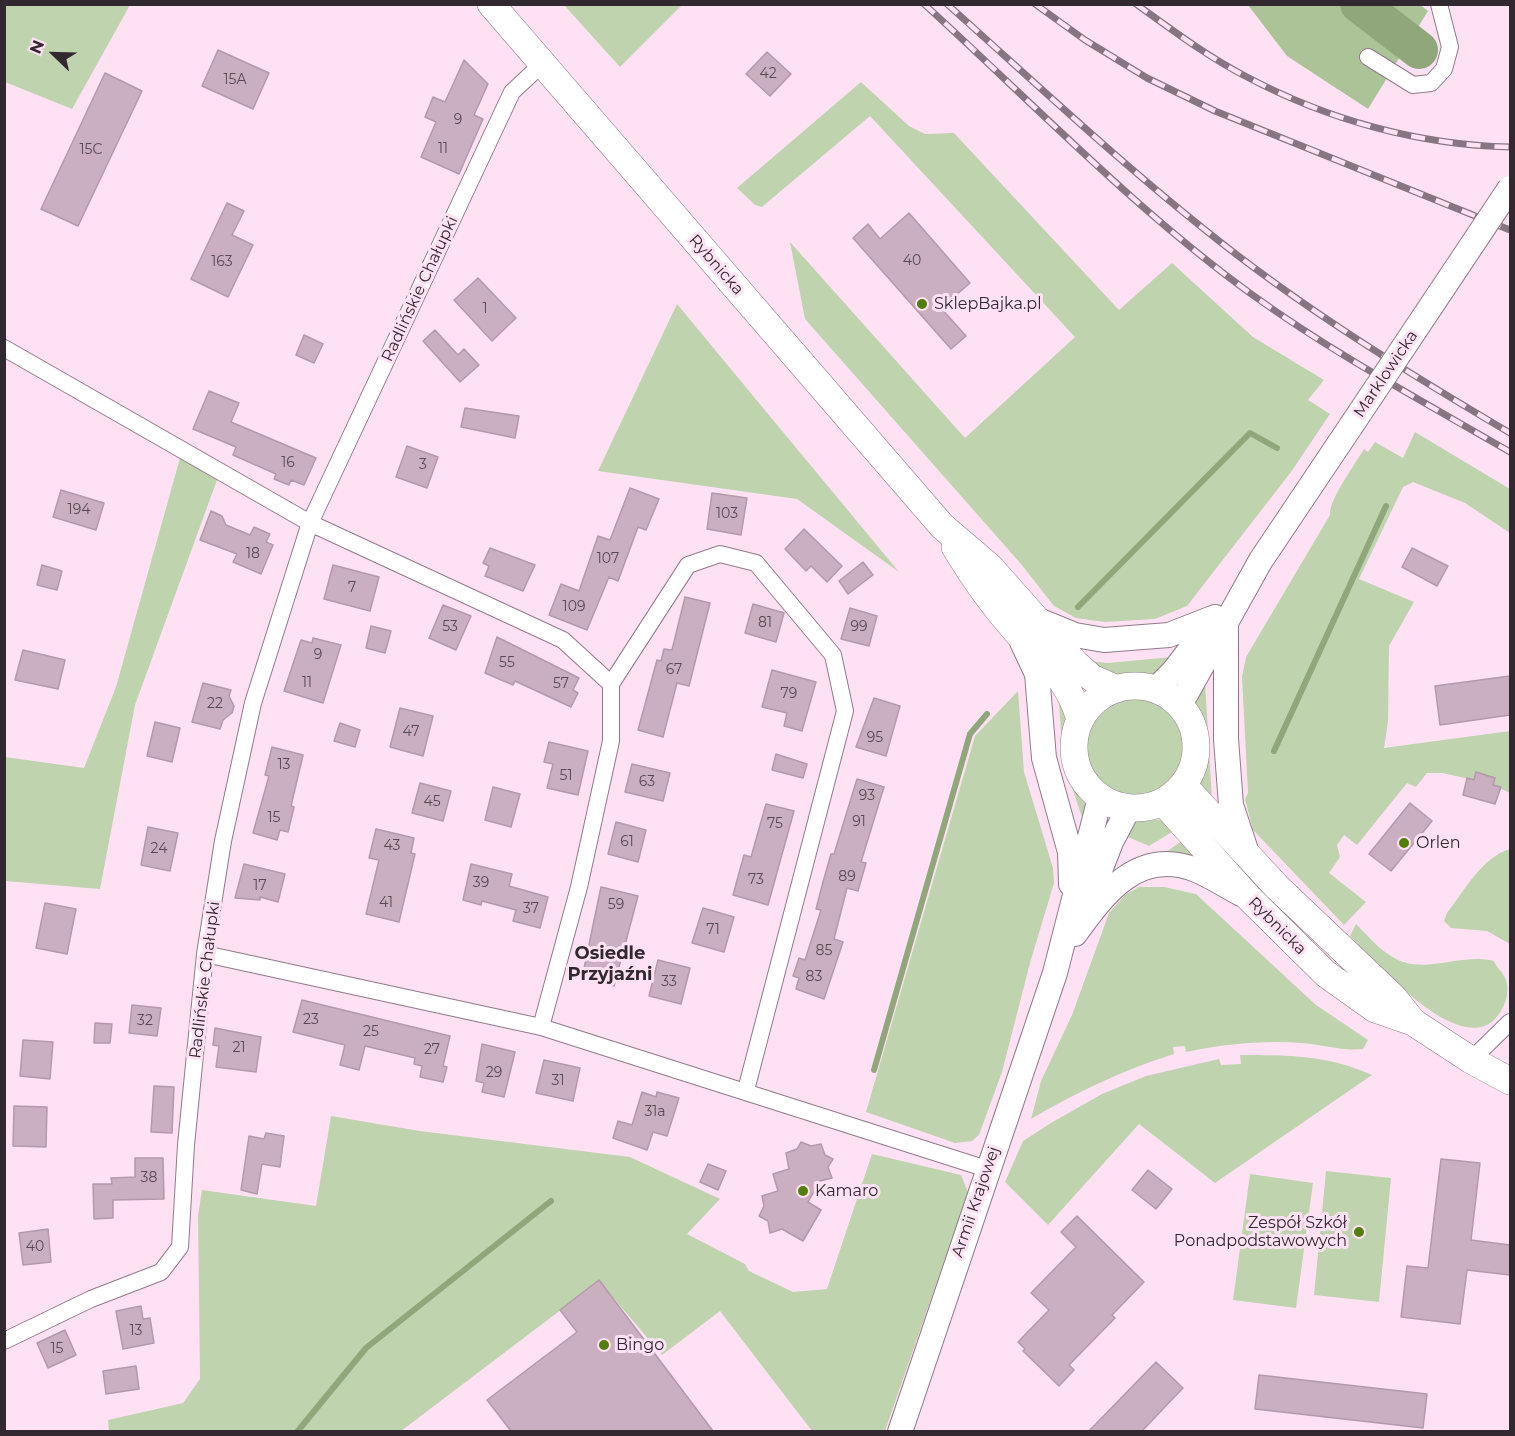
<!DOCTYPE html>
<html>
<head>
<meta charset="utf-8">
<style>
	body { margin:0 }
	#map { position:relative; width:1515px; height:1436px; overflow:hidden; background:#fee2f4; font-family:Montserrat,sans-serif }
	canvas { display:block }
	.frame { position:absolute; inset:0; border:6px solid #32282f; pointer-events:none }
	.north { position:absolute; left:24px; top:24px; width:60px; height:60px; -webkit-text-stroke:4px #fee2f4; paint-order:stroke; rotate:293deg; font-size:16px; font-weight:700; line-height:24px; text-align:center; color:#32282f }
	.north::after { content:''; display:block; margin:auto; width:21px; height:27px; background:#32282f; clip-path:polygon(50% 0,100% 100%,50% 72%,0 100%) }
</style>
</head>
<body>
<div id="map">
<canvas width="1515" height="1436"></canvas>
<div class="frame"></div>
<div class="north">N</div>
</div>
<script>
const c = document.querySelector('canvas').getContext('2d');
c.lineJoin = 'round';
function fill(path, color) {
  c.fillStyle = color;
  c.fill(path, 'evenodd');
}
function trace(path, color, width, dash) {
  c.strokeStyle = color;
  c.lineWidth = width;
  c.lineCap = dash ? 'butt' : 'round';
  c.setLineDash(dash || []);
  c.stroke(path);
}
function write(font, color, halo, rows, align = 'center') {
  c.font = font + ' Montserrat,sans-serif';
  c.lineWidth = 6;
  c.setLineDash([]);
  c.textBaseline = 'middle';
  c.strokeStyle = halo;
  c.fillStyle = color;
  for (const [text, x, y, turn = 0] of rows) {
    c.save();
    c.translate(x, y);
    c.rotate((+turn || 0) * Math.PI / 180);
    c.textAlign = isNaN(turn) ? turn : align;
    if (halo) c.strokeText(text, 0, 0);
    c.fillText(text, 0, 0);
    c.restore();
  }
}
fill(new Path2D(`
	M4,5L5,4L130,5L72,109L5,82Z
	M564,5H682L620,67Z
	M861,82L909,126L925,134L954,133L1119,310L1172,263L1253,337L1324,380L1308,400L1330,414L1291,472L1187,606L1155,619L1105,622L1076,618L1054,606L1021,564L805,319L790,242L965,438L1075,337L870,116L762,207L755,205L737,188Z
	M677,304L899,572L797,499L598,471Z
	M1415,432L1510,489V533L1465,503L1413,482L1403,487L1359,579L1414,602L1389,646L1388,721L1384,748L1510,731V793L1493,785L1495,778L1476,772L1474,780L1442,773H1427L1416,787L1407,783L1357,845L1344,835L1337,845L1340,857L1329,873L1366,902L1344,925L1253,830L1245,799L1248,793L1242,677L1246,657L1330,515C1328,501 1356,463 1364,449L1368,452L1375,442L1403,458Z
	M180,458L217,480L135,705L100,889L5,881V757L84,768L116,687Z
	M1171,657L1157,676L1147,679H1119L1087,661L1108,663Z
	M1205,682L1212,800L1199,788L1204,758L1195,697Z
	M1058,688L1069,725L1066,748L1069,769L1088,810L1083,820L1063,761Z
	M1018,691L1024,772L1053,868L1054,883L1030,963L1002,1072L979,1135L972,1141L955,1143L866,1112L975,736Z
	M1085 748a49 49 0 1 1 98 0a49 49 0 1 1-98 0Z
	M1143,818L1162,820L1177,829L1149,846L1123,835L1131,825Z
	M1186,838L1210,864L1159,857Z
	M1510,849V944L1487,931L1451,928L1444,921L1447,913C1465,890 1482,857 1510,849Z
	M1139,887H1164L1196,894L1316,1005L1368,1040L1363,1049C1342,1051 1323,1045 1302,1043C1263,1040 1225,1044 1186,1052L1185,1046L1173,1047L1174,1054C1123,1070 1077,1092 1031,1119L1041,1081L1072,1015L1109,913L1125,895Z
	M1356,924C1367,935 1378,948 1391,956C1422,977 1460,952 1494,961C1496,967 1501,970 1504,976C1512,989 1505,1009 1495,1019C1458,1057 1374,961 1350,936Z
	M1240,1055C1287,1055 1329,1055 1372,1075L1215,1183L1139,1124L1048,1225L1005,1182L1023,1141L1051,1123L1102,1094L1146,1076L1219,1059L1221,1065L1241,1064Z
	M331,1116L420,1131L630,1157L720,1199L687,1234L745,1264L749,1271L793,1292L827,1289L872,1154L961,1175L968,1192L885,1431H812L720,1311L662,1355L599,1281L401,1431L109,1432L108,1420L183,1403L200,1379L198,1216L202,1190L316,1206Z
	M1326,1171L1391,1178L1379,1302L1314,1295Z
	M1250,1174L1313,1183L1296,1308L1233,1300Z`), '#bfd3af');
fill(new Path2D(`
	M1419,4L1428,11L1368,109L1287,56L1248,5Z`), '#abc396');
trace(new Path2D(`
	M1078,607L1250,433L1277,448
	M1274,751L1386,506
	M874,1070L970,734L987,714
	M297,1432L366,1348L551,1201`), '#8fa77b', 6);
trace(new Path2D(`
	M1359,4L1419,50`), '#8fa77b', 38);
const building = new Path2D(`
	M218,50L269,73L253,109L202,86Z
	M767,52L791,74L770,96L746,74Z
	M464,60L488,84L474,115L483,119L459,174L421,157L436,122L425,117L433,97L445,102Z
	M105,73L142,91L78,226L41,209Z
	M227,203L244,211L232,235L253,245L228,297L191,279Z
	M909,213L970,283L941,308L966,336L951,349L853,238L868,224L880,239Z
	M478,278L516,318L492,341L454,300Z
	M435,330L458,355L464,349L479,365L460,382L423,341Z
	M304,335L323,344L314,363L296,355Z
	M209,391L239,403L231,422L316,458L304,485L291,480L289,485L274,479L276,474L233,455L236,447L193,429Z
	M465,408L519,416L515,438L461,427Z
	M407,446L438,457L427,488L396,477Z
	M630,488L659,499L646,530L638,527L618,581L609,577L587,630L549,615L561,584L579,591L598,536L610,540Z
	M61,490L104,503L96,530L53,517Z
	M712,493L747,498L741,535L707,529Z
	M211,511L222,516L226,525L250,535L254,527L270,534L266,542L273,545L261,574L233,562L237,554L200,540Z
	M804,529L842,566L827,582L811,566L806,571L785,549Z
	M490,548L535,565L523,591L485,576L489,566L483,563Z
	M1412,548L1448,566L1437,586L1402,567Z
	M863,562L873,575L848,594L839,581Z
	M42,565L62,571L57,590L37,585Z
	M333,565L379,577L370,611L324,599Z
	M685,597L710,603L689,686L677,683L663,737L638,730L657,660L661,661L664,649L672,650Z
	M753,604L784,613L776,642L745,633Z
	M443,605L471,616L456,650L429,638Z
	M850,608L877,616L869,646L841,639Z
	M371,626L391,631L385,653L366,648Z
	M497,637L579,678L573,690L578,693L571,707L515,681L513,685L485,673Z
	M313,638L341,645L323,703L284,691L301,640L312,643Z
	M23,650L65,660L58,689L15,680Z
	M772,670L816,682L802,731L784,726L787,713L762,707Z
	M1510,676V715L1440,725L1435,686Z
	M203,683L231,690L229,696L234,706L232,713L223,720L220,729L192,722Z
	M874,698L900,706L886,756L856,747Z
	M400,708L433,716L423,756L390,747Z
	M155,722L180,728L172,762L147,756Z
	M340,723L360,730L355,747L334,741Z
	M549,742L588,751L578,795L547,788L553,764L544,762Z
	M272,747L303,755L291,806L294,807L288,832L280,830L277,840L253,833L269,776L265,775Z
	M776,754L807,764L803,778L772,770Z
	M632,764L670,773L663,801L625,792Z
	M1476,772L1495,778L1493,785L1501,787L1495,804L1463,795L1467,778L1474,780Z
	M857,779L884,787L861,862L866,863L858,891L847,888L834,939L843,942L824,999L796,989L799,978L793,976L799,958L805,960L821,910L816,909L823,882L831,854H834Z
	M420,783L451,791L443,821L412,813Z
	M493,787L520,794L511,827L485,820Z
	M1410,803L1432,821L1391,871L1369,854Z
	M766,804L794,811L768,905L733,895L744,855L751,857Z
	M616,822L646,830L638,862L608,854Z
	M148,827L178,833L170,871L141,865Z
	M376,829L414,838L411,853L415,854L399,922L366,914L379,860L369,858Z
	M244,864L285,874L278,902L260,897V900L235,898Z
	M471,864L512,874L509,886L548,897L540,928L513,921L516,910L482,901L481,905L463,900Z
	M601,887L638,896L614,986L582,978Z
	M45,903L76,909L67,954L36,948Z
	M703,908L734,917L724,952L692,943Z
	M658,960L690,968L681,1004L649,996Z
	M302,1000L450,1036L443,1066L447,1067L443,1082L420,1077L422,1066L414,1064L415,1058L365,1046L359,1070L340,1065L345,1045L293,1032Z
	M132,1005L161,1008L157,1036L129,1033Z
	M95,1023L112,1024L110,1043H94Z
	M215,1028L261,1037L256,1072L216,1067L219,1046L213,1045Z
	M23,1040L53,1042L50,1079L20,1076Z
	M482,1044L515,1052L504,1097L482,1092L484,1083L476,1081Z
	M544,1060L580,1068L573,1101L536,1093Z
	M154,1086L174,1087L172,1133L151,1132Z
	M642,1092L656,1097L657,1092L679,1098L667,1136L653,1132L647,1150L613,1138L618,1121L632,1125Z
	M14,1106L47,1107L46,1147L13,1146Z
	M266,1133L284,1136L280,1167L262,1164L257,1194L241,1190L249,1136L264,1139Z
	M801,1142L811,1146L821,1144L825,1155L833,1159L828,1167L832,1178L820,1181L808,1202L821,1210L803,1241L782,1229L770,1233L768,1221L759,1216L764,1206L762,1196L778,1191L773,1174L789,1169L786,1153L797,1149Z
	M135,1158H163L164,1199L113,1200V1218L94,1219L93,1184H112L111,1178L135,1177Z
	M1441,1159L1480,1163L1471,1240L1510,1245V1275L1467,1270L1460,1324L1401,1317L1407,1266L1428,1268Z
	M708,1164L726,1171L718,1190L700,1182Z
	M1148,1170L1172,1189L1156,1209L1132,1190Z
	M1077,1216L1144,1282L1112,1315L1115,1318L1069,1365L1074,1370L1059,1386L1023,1351L1025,1349L1018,1342L1049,1310L1031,1293L1076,1247L1061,1232Z
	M48,1229L51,1262L23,1265L19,1233Z
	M599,1280L658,1358L713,1431H511L487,1400L577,1332L560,1310Z
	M141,1306L143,1319L150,1318L154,1343L123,1349L116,1311Z
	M65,1330L76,1355L48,1368L37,1343Z
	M1156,1362L1183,1388L1142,1431H1089Z
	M136,1366L139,1389L106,1394L103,1371Z
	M1259,1375L1427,1394L1423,1428L1255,1409Z`);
fill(building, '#caafc0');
trace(building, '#b399aa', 1.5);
const minor = new Path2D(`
	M1368,57L1413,85L1431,83L1444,69L1450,47L1439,4
	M4,348L310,523L563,640L611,684
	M205,954L541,1027L987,1169
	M541,1027L579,887L611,741V684L688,565L720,554L756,563L833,655L845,711L746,1090
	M1471,1060L1510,1022
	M4,1341L91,1299L161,1272L180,1247L186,1145L205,954L223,841L253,703L310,523L512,92L542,64`);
const secondary = new Path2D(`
	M1036,619L1075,635L1104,640L1169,635L1215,617
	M1226,627V739L1231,805L1246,850
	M1022,642L1037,674L1044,758L1070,852L1071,884
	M1155,690L1173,672L1213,620
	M1180,705L1261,560L1351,426
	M1086,907L1111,842L1129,808
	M1075,934C1104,894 1138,847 1196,870C1211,876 1226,886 1241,894
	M900,1432L1055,973L1100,798`);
const primary = new Path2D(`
	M491,4L942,526L990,567L1075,663L1092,678L1117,689
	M955,547C973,577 992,604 1015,630C1044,664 1066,673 1080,719
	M1074 747a61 61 0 1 1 122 0a61 61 0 1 1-122 0Z
	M1183,785L1277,887L1393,997L1413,1022
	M1163,802L1248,897L1326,974L1375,1009L1413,1022L1471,1060L1510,1081`);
trace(minor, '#917989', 18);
trace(secondary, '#917989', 26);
trace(primary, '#917989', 28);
trace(minor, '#fff', 16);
trace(secondary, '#fff', 24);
trace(primary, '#fff', 27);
const rail = new Path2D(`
	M924,4C1032,102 1136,211 1254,296C1336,355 1424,402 1510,452
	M947,4C1032,80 1115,158 1204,229C1299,306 1405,371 1510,433
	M1035,4L1085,40L1147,78L1215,111L1510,230
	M1136,4C1172,30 1208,57 1247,77C1328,120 1419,145 1510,147`);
trace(rail, '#877581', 7);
trace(rail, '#fee2f4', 4.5, [14]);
const secondaryBridge = new Path2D(`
	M1351,426L1510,188`);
trace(secondaryBridge, '#917989', 26, []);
trace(secondaryBridge, '#fff', 24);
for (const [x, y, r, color] of [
	[922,304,6,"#517f09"],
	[1404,843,6,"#517f09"],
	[803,1191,6,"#517f09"],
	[1359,1232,6,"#517f09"],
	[604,1345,6,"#517f09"]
]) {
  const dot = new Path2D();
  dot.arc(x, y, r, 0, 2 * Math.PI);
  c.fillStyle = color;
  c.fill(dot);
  trace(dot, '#fee2f4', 2);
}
write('14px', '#584a53', null, [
	["42",768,74],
	["15A",235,80],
	["9",458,120],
	["11",443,149],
	["15C",91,150],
	["40",912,261],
	["163",222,262],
	["1",485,309],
	["16",288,463],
	["3",423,465],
	["194",79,510],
	["103",727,514],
	["18",253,554],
	["107",608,559],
	["7",352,588],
	["109",574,607],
	["81",765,623],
	["53",450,627],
	["99",859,627],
	["9",318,655],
	["55",507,663],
	["67",674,670],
	["11",307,683],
	["57",561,684],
	["79",789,694],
	["22",215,704],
	["47",411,732],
	["95",875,738],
	["13",284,765],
	["51",566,776],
	["63",647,782],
	["93",867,796],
	["45",432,802],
	["15",274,818],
	["91",859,822],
	["75",775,824],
	["61",627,842],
	["43",392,846],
	["24",159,849],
	["89",847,877],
	["73",756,880],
	["39",481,883],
	["17",260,886],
	["41",386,903],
	["59",616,905],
	["37",531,909],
	["71",713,930],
	["85",824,951],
	["83",814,977],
	["33",669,982],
	["23",311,1020],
	["32",145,1021],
	["25",371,1032],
	["21",239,1048],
	["27",432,1050],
	["29",494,1073],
	["31",558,1081],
	["31a",655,1112],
	["38",149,1178],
	["40",35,1247],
	["13",136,1331],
	["15",57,1349]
]);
write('16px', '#32282f', '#fee2f4', [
	["Rybnicka",716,265,49],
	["Radlińskie Chałupki",420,289,-65],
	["Marklowicka",1386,374,-56],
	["Rybnicka",1277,926,45],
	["Radlińskie Chałupki",205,980,-83],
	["Armii Krajowej",976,1202,-71]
]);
write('16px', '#32282f', '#fee2f4', [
	["SklepBajka.pl",934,304],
	["Orlen",1416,843],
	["Kamaro",815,1191],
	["Zespół Szkół",1347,1223,"right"],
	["Ponadpodstawowych",1347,1241,"right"],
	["Bingo",616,1345]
], 'left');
write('bold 18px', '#32282f', '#fee2f4', [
	["Osiedle",610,954],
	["Przyjaźni",610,975]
]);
</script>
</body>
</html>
